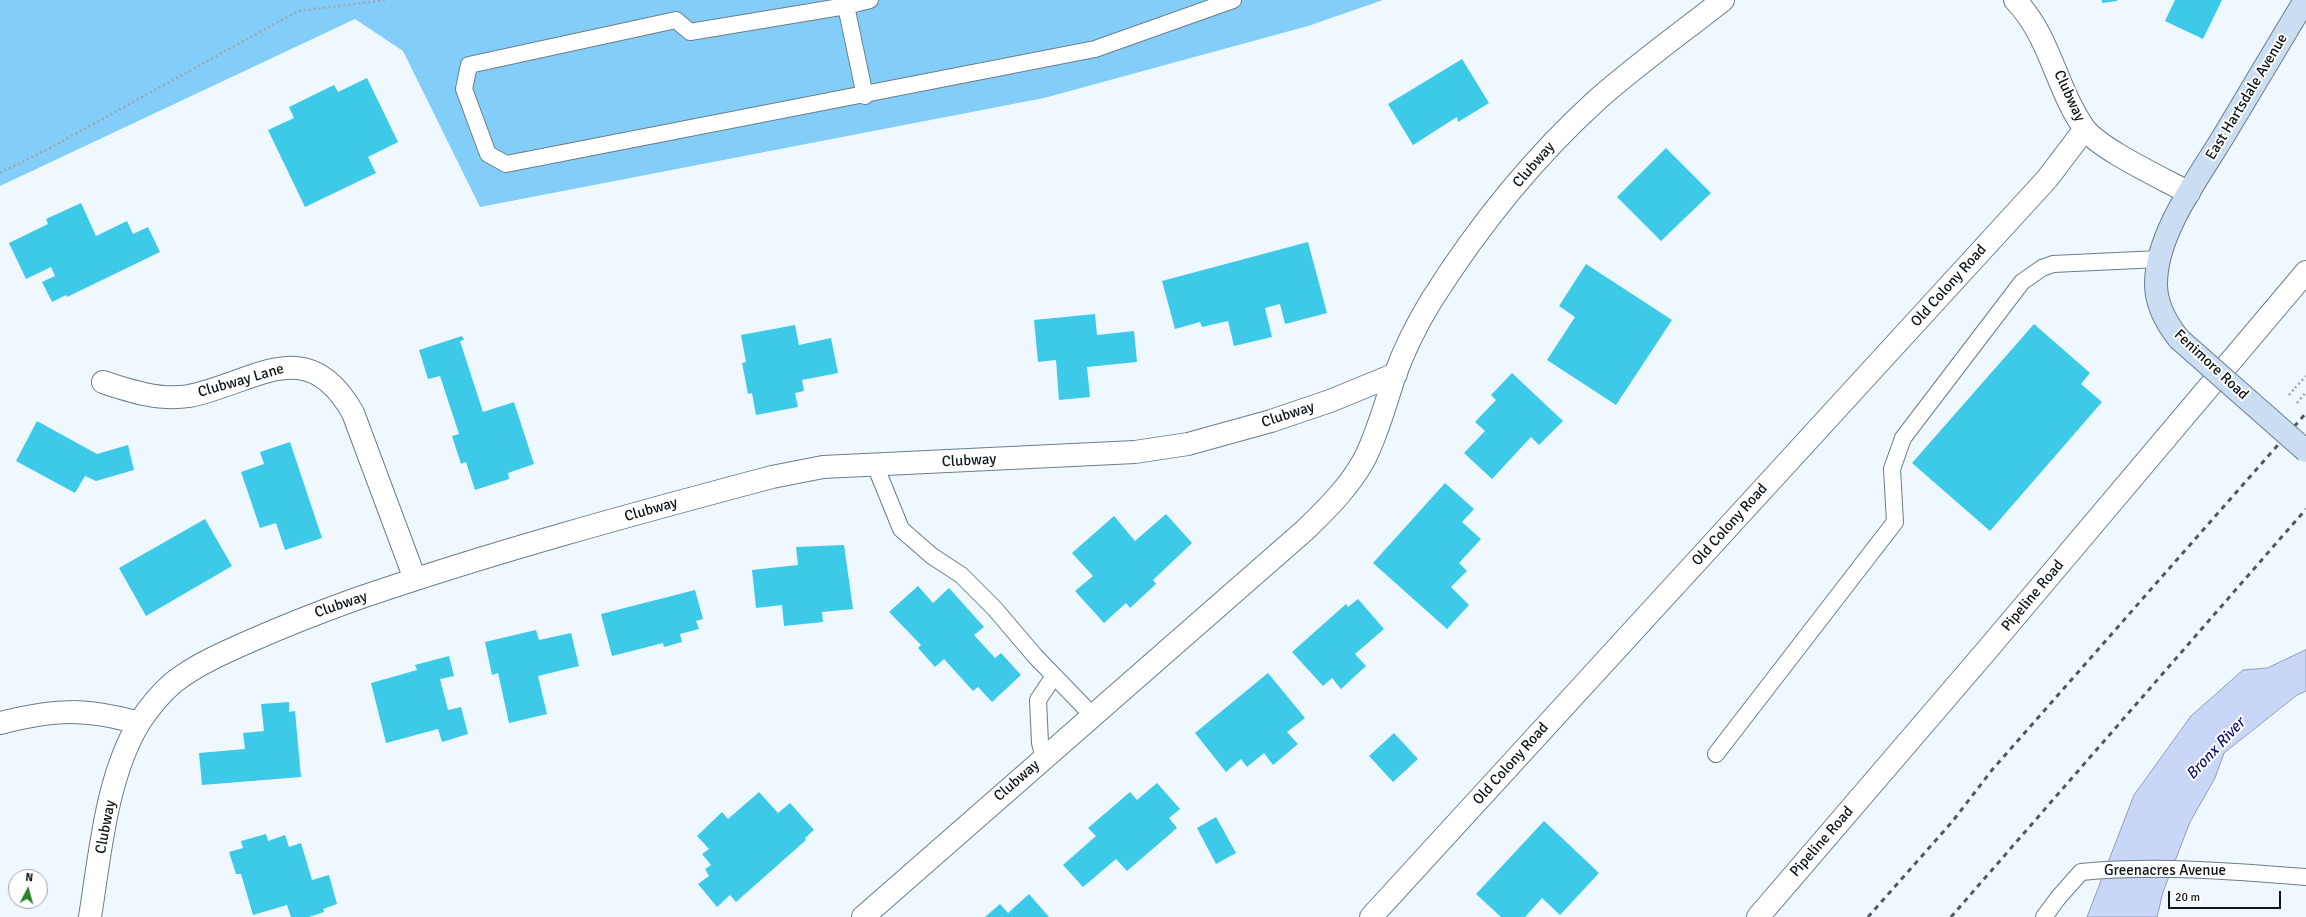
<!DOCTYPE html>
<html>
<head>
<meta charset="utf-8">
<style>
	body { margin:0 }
	#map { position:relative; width:2306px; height:917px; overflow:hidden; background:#eff8fe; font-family:Signika,sans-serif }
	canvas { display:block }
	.north { position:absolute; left:8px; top:869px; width:40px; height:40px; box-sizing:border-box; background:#fff; border:1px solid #9fa2a4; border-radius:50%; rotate:6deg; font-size:11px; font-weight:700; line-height:16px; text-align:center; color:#0e161b }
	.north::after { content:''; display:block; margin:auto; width:14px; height:18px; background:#2c7f2b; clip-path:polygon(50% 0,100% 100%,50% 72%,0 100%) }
	.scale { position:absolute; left:2168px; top:891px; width:113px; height:18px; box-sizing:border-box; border:2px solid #0e161b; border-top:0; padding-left:5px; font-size:12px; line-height:14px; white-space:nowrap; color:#0e161b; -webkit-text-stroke:3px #fff; paint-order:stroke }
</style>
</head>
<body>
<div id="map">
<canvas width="2306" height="917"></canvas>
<div class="north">N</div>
<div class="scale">20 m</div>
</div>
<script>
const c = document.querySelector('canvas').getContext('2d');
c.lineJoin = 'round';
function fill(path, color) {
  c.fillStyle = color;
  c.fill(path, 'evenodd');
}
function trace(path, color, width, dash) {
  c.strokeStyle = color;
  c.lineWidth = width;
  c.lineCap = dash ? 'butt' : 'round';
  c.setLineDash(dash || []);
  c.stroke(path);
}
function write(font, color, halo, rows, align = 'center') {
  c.font = font + ' Signika,sans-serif';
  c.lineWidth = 4;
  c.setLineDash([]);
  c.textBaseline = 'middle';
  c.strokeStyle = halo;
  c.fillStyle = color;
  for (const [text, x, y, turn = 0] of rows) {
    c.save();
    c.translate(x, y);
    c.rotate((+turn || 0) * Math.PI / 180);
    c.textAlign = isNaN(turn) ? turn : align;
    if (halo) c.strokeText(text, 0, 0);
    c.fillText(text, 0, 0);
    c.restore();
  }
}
fill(new Path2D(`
	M0,0H1383L1308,26L1044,98L480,207L403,51L355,19L0,186Z`), '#83cef8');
const water = new Path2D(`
	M2306,650V691L2297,695L2224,753L2215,778L2190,822L2163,892L2157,917H2087L2134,795L2191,716L2243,670L2267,668Z`);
fill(water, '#cad6f8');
trace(water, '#929cb6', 1);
fill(new Path2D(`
	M2102,0H2117V1L2102,3Z
	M2175,0H2222L2203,39L2165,21Z
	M1462,59L1489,103L1458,122L1457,117L1413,145L1388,104Z
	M367,78L398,142L368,157L376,173L305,207L268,130L294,118L289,107L334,85L338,92Z
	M1666,148L1711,193L1661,241L1617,197Z
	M81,203L96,236L127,221L133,234L148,227L160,252L67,297L66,295L52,302L42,282L55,276L51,267L26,279L9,243L48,224L46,219Z
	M1308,242L1327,313L1285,324L1280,304L1265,308L1272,337L1234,346L1228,321L1202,327L1200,322L1175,329L1162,281Z
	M1586,264L1672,320L1616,405L1547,360L1575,317L1559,306Z
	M1095,314L1097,335L1134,331L1137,362L1087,367L1090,397L1059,400L1056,360L1038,362L1034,320Z
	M2034,324L2090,373L2081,384L2102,402L1990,531L1912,463Z
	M795,325L799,345L831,338L838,373L802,380L804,391L795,393L798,407L756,415L752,393L748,394L742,363L746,362L741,335Z
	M462,336L464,340L460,341L483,412L514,402L534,464L508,473L509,479L475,490L466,462L461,464L452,436L459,434L440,376L428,379L419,350Z
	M1512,373L1563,421L1539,445L1531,437L1492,479L1464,453L1485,431L1475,422L1496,400L1491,395Z
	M37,421L97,454L128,445L134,470L96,481L85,476L75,493L16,461Z
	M290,442L322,538L285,550L276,523L260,528L241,472L264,464L260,452Z
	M1445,483L1474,509L1462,522L1481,539L1459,563L1467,571L1451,587L1469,605L1447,629L1373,563Z
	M1166,514L1192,543L1153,580L1156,584L1130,608L1126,603L1104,623L1075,591L1093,576L1072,553L1114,516L1135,541Z
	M205,519L232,566L146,616L119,568Z
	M844,545L853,609L822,612L823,622L784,626L782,605L756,608L752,570L798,565L796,547Z
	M918,586L933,603L949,588L984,627L974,635L995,658L1001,653L1021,675L992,702L978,687L973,691L944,659L935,667L918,648L921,645L889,612Z
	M695,590L703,619L696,621L699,629L680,634L682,642L664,647L663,643L612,656L601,614Z
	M1358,599L1384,629L1355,654L1366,666L1341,689L1332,678L1323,686L1292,652L1346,604L1348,607Z
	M536,630L539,640L571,633L579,666L538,676L547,714L509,723L498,673L492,675L485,642Z
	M449,656L454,676L440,679L448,710L461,707L468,734L442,742L438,729L386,743L371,683L417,670L415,665Z
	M1268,673L1305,718L1287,732L1298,744L1273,765L1264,753L1247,767L1241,759L1226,772L1195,733Z
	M289,702V712L295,711L301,777L202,785L199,753L245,749L243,733L264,731L261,704Z
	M1394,733L1418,759L1393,782L1369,756Z
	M1157,783L1180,809L1169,818L1177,828L1127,871L1116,859L1083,887L1063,865L1096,836L1088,828L1130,792L1137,800Z
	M759,792L778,813L790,803L814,830L805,838L806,840L736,902L730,895L717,907L698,884L709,876L705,869L711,865L702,854L709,849L697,836L722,812L728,819Z
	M1216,817L1236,853L1216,864L1197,828Z
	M1544,821L1599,873L1560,915L1542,898L1525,917H1501L1476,894Z
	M266,834L268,841L285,835L289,847L301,843L312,880L329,875L337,904L323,909L324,912L309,917H291L287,905L253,915L241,874H236L229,852L243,848L241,841Z
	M1029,894L1049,917H985L1000,904L1008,913Z`), '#3dcae8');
const service = new Path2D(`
	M870,0L846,6L690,32L676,20L469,65L464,89L488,154L506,164L1095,49L1233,0
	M846,6L865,96
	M875,465L901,529L932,556L961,575L995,609L1035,656L1093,716
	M1716,754L1895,522L1892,469L1903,438L2022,282L2042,268L2053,264L2159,259
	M1044,758L1040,743L1038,700L1054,676
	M2044,917L2058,898L2081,872C2156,865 2231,871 2306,877`);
const minor = new Path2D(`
	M2015,0C2050,36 2056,88 2084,128C2099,149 2164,179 2189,193
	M103,382C130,391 160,401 189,396C255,383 307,331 353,413L415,579
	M0,723C55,709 84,708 139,723
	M90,917C100,855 106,778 139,723C148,709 161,693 174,682C196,665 223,653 248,642C284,626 320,612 356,599C493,552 633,514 772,477L823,467L1135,452L1188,444L1271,421L1330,401L1396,374
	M863,917L1304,531C1327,509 1349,487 1364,460C1378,433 1385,404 1395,375C1404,350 1417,324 1431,301C1477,228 1534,157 1598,99C1638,64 1681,33 1723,0
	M1371,917L2047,179L2085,129`);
const tertiary = new Path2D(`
	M1758,917L1987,650L2306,272`);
const secondary = new Path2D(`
	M2179,339C2167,324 2156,305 2156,284C2156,232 2200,176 2226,132C2252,88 2279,44 2305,0`);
trace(service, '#6a7e8a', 18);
trace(minor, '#6a7e8a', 24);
trace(tertiary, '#6a7e8a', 24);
trace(secondary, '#6a7e8a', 24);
trace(new Path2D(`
	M0,173L50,148L298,11L385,0
	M2295,388L2306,376
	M2297,403L2306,392`), '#9fa7ad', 2.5, [2, 3]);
trace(service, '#fff', 16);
trace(minor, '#fff', 22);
trace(tertiary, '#fff', 22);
trace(secondary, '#caddf3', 22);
trace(new Path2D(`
	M1868,917L1952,822L1992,770L2306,413
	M1951,917L2306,509`), '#51595e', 3, [5, 5]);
const secondaryBridge = new Path2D(`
	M2179,339L2306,451`);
trace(secondaryBridge, '#6a7e8a', 24, []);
trace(new Path2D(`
	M2289,395L2295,388`), '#9fa7ad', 2.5, [2, 3]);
trace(secondaryBridge, '#caddf3', 22);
write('15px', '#0e161b', '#fff', [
	["Clubway",2069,96,65],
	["East Hartsdale Avenue",2247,97,-59],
	["Clubway",1534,165,-49],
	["Old Colony Road",1949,286,-48],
	["Fenimore Road",2211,365,43],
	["Clubway Lane",241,381,-16],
	["Clubway",1288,415,-18],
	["Clubway",969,461,-3],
	["Clubway",651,510,-16],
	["Old Colony Road",1730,525,-48],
	["Pipeline Road",2033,596,-50],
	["Clubway",341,605,-19],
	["Old Colony Road",1511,764,-48],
	["Clubway",1017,781,-41],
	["Clubway",106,827,-79],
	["Pipeline Road",1822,842,-49],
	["Greenacres Avenue",2165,871]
]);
write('italic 16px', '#151775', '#fff', [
	["Bronx River",2216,749,-47]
]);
</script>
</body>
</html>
